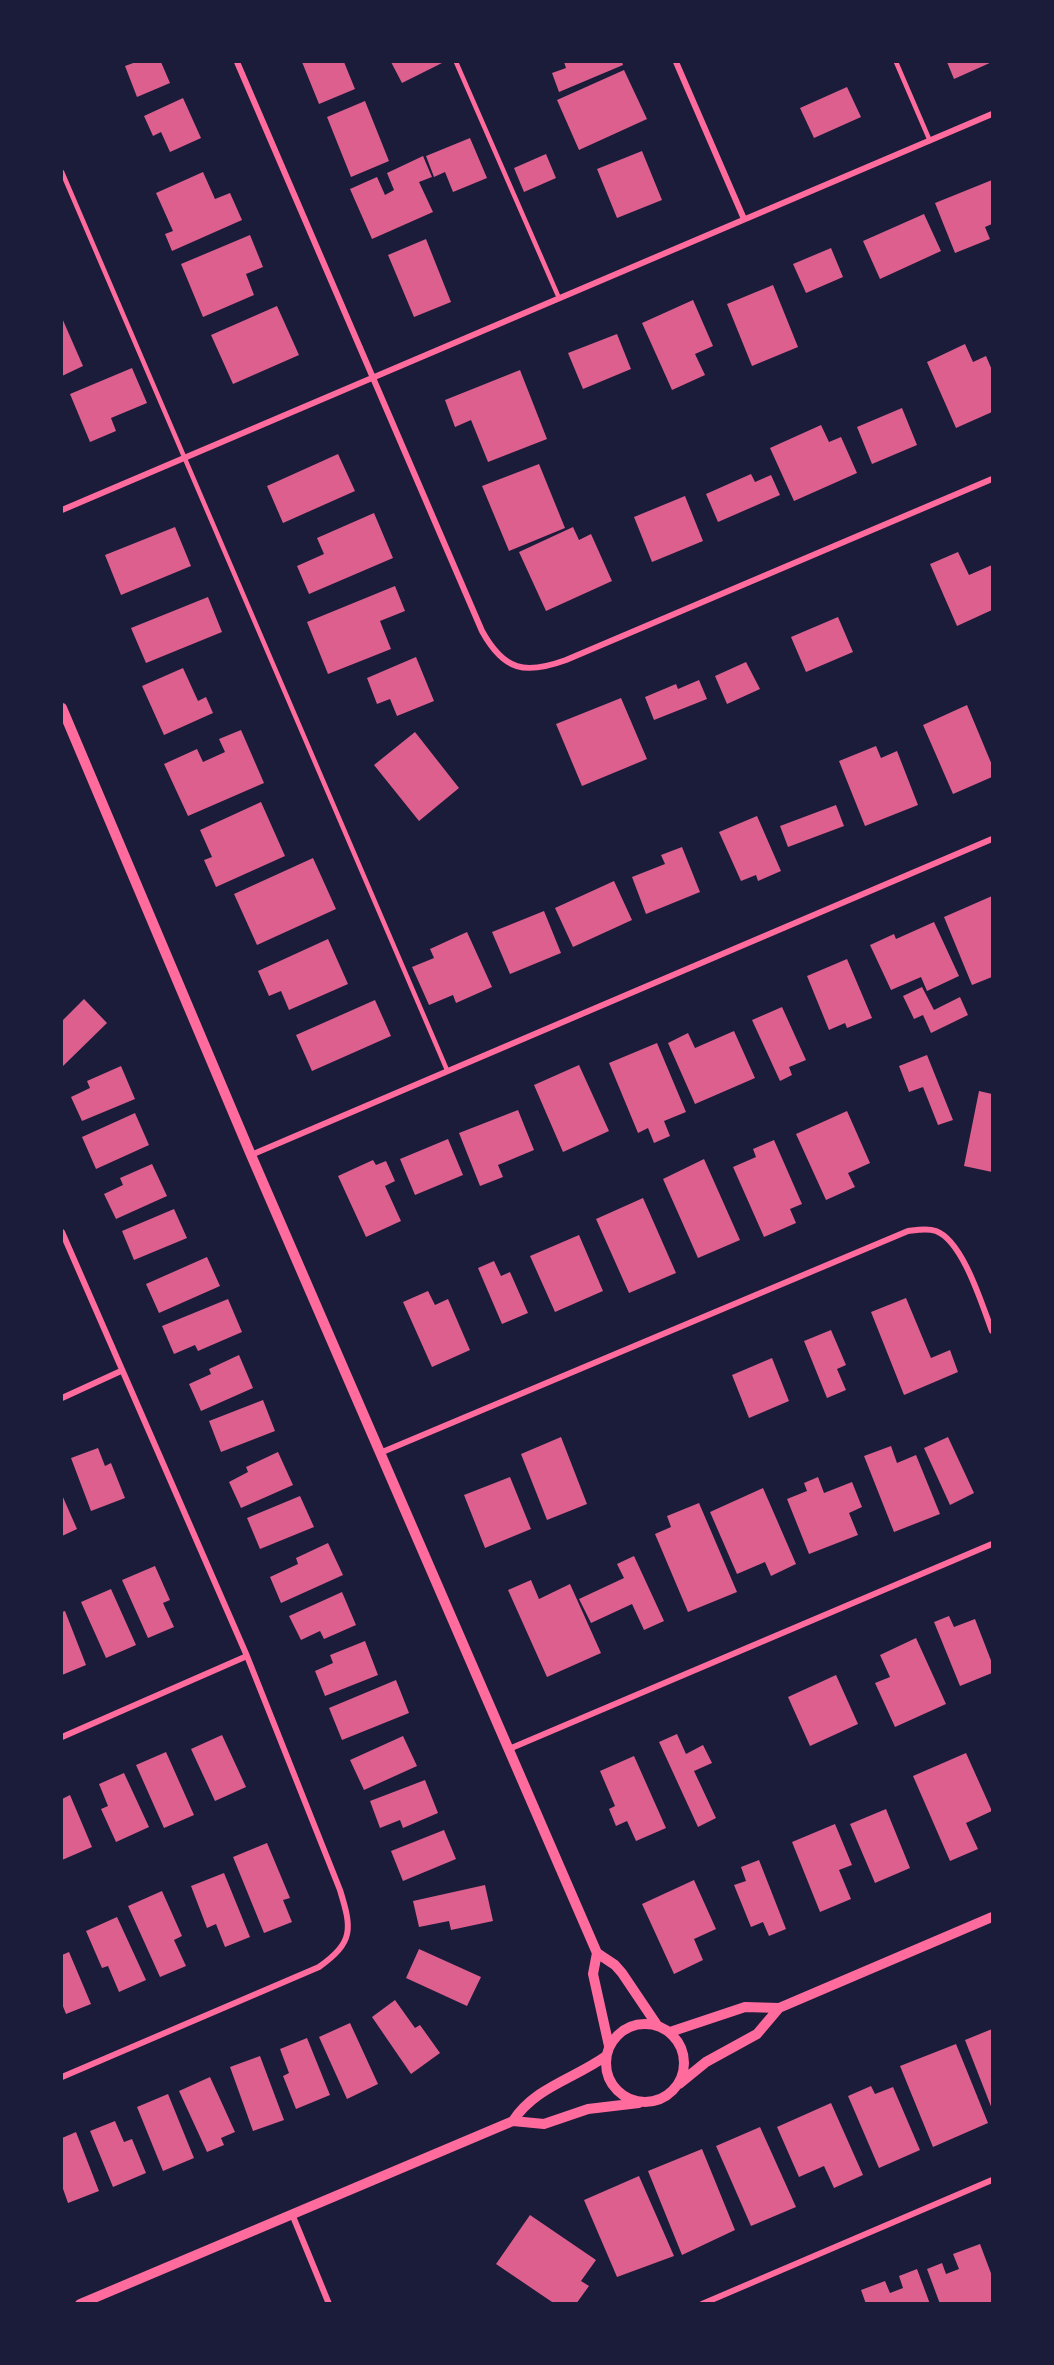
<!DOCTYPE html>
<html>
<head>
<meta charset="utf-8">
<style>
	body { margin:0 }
	#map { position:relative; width:1054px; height:2365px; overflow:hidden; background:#1b1b3a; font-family:"Alegreya Sans",sans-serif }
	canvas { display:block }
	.frame { position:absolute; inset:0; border:63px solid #1b1b3a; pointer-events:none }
</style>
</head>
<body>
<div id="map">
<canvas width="1054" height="2365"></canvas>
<div class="frame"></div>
</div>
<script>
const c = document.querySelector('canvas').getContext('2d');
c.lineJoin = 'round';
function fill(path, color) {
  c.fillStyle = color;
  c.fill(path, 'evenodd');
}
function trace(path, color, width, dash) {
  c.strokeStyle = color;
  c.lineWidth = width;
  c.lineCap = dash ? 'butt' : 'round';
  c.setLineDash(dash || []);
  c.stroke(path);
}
fill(new Path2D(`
	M136,62H161L170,83L137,97L125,66Z
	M302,62H344L355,89L319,104Z
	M391,62H444L402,83Z
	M564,62H622L623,65L559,92L552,73L566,68Z
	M947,62H992L954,79Z
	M624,70L647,119L579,150L557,100Z
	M847,87L861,117L814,138L800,108Z
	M183,98L201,138L170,152L161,132L153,136L144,116Z
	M365,101L389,161L351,177L327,117Z
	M470,138L487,178L453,192L445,172L434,177L426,156Z
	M642,151L662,200L617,218L597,169Z
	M546,154L556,178L524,192L514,168Z
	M423,156L432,177L419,182L433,212L372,239L350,189L377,177L385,195L394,190L387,173Z
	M203,172L215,199L230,193L242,220L172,251L165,234L173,231L156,193Z
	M992,180V224L985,227L990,239L955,253L935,203Z
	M924,214L941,251L880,279L863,241Z
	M250,235L263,267L246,274L254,295L203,317L181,264Z
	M426,239L451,302L414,317L388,255Z
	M831,248L843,277L806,293L793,264Z
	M773,285L798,347L752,366L727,304Z
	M693,300L713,346L695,354L705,375L672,390L642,323Z
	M277,306L299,355L233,384L211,335Z
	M62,318L83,366L62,376Z
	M617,334L631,369L583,389L568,353Z
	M965,344L973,362L986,356L992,370V412L956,428L927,362Z
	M132,368L147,403L111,418L116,431L90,442L70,394Z
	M520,370L547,439L488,462L471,420L455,427L445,400Z
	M902,408L917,445L872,464L857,427Z
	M821,425L829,442L841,437L857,473L794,501L770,448Z
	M338,454L355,491L283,523L267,486Z
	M539,464L565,528L509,551L482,486Z
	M751,474L755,482L771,475L780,495L718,522L706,494Z
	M685,496L703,541L652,562L634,517Z
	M374,513L393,558L309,594L297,566L324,554L317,538Z
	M175,527L191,566L121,595L105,555Z
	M573,527L579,540L591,534L612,581L546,611L519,552Z
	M958,552L969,575L992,565V610L957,626L930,564Z
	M395,586L405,611L380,621L391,649L328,674L307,622Z
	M208,597L222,632L146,663L131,628Z
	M838,617L853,652L806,672L791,637Z
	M416,657L434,701L397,716L390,699L377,704L367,678Z
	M746,662L760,689L727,704L715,676Z
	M183,668L198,701L206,697L213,713L164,735L142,686Z
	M699,680L707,699L654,720L645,697L676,684L678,689Z
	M621,698L647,759L582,786L556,724Z
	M967,705L992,765V777L953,794L923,725Z
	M241,730L264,783L188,816L164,764L197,749L203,762L225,752L219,739Z
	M415,732L459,788L419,821L374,765Z
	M876,746L881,758L897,751L918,805L865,826L839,761Z
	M261,802L285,856L216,887L204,860L212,857L200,830Z
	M836,805L844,826L788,847L780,826Z
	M757,816L781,871L758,881L756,875L741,881L719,832Z
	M682,847L700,892L646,914L632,877L665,864L661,855Z
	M313,858L336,909L257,945L234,894Z
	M614,881L632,920L573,947L555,908Z
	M992,896V977L972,985L944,917Z
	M544,911L561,953L510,974L492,932Z
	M934,922L959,976L927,991L921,977L891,990L870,945L894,934L896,939Z
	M467,932L492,987L456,1003L453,995L429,1005L412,967L434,958L430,949Z
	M328,939L348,984L289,1010L281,991L269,996L258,971Z
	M847,959L872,1018L847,1028L845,1023L829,1030L807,976Z
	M922,987L934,1010L960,997L968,1015L931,1033L923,1015L914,1019L903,996Z
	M84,999L107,1023L62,1067V1021Z
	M375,1000L391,1036L312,1071L296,1035Z
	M782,1007L806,1060L789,1067L792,1075L780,1081L752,1020Z
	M734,1031L755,1078L695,1104L668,1043L688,1033L695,1048Z
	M657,1043L686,1112L664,1121L670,1136L654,1143L648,1128L638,1133L609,1063Z
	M927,1055L953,1120L938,1125L923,1087L909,1092L899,1066Z
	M579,1065L609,1131L563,1152L534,1085Z
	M121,1066L135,1099L82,1121L71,1097L90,1088L87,1081Z
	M979,1091L992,1094V1172L964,1166Z
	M518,1110L534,1150L498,1165L503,1177L480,1186L459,1133Z
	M847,1111L870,1163L848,1173L855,1187L826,1200L796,1134Z
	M135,1113L149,1145L96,1169L82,1137Z
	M448,1139L463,1175L415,1195L400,1159Z
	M774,1140L802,1204L790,1209L796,1223L764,1237L733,1167L756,1157L753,1149Z
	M704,1159L740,1240L698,1258L663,1179Z
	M373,1160L376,1165L386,1161L395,1181L385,1186L401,1221L366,1237L338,1176Z
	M152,1164L167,1196L116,1219L104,1194L123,1185L120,1178Z
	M643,1198L676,1273L629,1293L596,1219Z
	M174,1209L187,1238L134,1260L122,1231Z
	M579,1235L603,1291L555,1312L530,1256Z
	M207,1257L220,1286L159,1313L146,1284Z
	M494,1261L501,1276L510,1272L528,1313L502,1324L478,1268Z
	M428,1291L435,1305L448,1299L470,1350L432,1367L403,1302Z
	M906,1298L931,1358L950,1350L958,1372L904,1395L871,1312Z
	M228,1299L242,1332L198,1351L195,1345L174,1354L162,1326Z
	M831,1330L846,1365L837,1369L846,1390L827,1398L804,1341Z
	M239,1355L253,1388L201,1411L189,1384L211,1374L209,1369Z
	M772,1358L789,1401L749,1418L732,1375Z
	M263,1400L275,1431L221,1452L209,1421Z
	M561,1437L587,1504L547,1520L521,1454Z
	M948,1437L974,1493L950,1505L924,1448Z
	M891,1446L897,1463L916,1455L940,1514L894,1532L864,1456Z
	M98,1448L105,1466L111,1463L125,1498L91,1511L71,1458Z
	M278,1452L293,1485L241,1508L229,1482L248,1472L246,1467Z
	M510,1477L531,1529L485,1548L464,1495Z
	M818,1477L824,1493L852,1482L862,1507L849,1513L858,1535L809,1554L787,1499L807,1491L804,1483Z
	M763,1488L796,1564L771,1576L765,1562L737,1574L710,1512Z
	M62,1495L77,1529L62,1536Z
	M300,1496L314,1527L260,1549L247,1518Z
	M699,1503L737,1592L688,1612L655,1534L671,1527L667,1516Z
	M328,1543L343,1575L281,1603L270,1577L298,1564L296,1558Z
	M634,1556L664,1621L644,1630L632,1604L591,1623L579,1599L624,1578L617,1564Z
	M155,1566L170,1600L163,1603L174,1627L148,1638L122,1580Z
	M531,1580L539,1599L570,1584L601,1653L547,1677L508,1590Z
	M111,1589L136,1645L106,1658L81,1602Z
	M342,1592L356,1625L324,1639L320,1631L301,1640L289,1616Z
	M65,1611L86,1665L62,1675V1612Z
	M949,1616L954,1627L975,1619L992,1663V1673L960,1686L934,1622Z
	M916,1638L946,1704L895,1727L875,1683L890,1677L880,1655Z
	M365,1641L378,1675L325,1696L315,1671L333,1663L330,1655Z
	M836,1675L858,1724L810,1746L788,1697Z
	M396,1680L409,1713L342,1740L329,1708Z
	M677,1734L686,1754L703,1745L712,1763L694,1771L716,1818L698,1827L659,1742Z
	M222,1735L246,1787L215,1801L191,1749Z
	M403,1736L417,1766L364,1790L350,1760Z
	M166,1752L194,1815L164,1828L136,1765Z
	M966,1753L992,1811L966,1823L978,1849L950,1861L913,1776Z
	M634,1756L666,1828L636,1841L627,1821L616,1826L609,1809L615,1806L600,1771Z
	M124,1773L149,1827L116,1842L101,1809L108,1806L99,1784Z
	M425,1780L438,1813L403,1828L400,1820L380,1828L370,1801Z
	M70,1795L92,1847L62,1860V1799Z
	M886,1809L910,1868L875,1883L850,1824Z
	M835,1824L852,1865L839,1870L851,1899L820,1912L792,1842Z
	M444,1830L456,1859L403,1881L391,1851Z
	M267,1843L290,1898L283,1900L292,1922L264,1933L233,1857Z
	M759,1860L786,1929L769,1936L763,1922L751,1927L734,1885L746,1881L741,1867Z
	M224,1873L250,1937L225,1947L216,1924L207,1928L191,1886Z
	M694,1880L716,1929L694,1939L703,1960L674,1974L642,1904Z
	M485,1885L493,1921L451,1930L449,1921L419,1927L413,1901Z
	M162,1891L182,1936L174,1940L186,1966L160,1977L128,1906Z
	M117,1917L146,1980L119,1992L108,1966L102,1968L86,1931Z
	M419,1949L481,1977L467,2006L406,1978Z
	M69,1952L91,2004L66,2014L62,2004V1955Z
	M395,2000L415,2028L420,2025L440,2053L411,2074L372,2017Z
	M350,2023L378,2084L347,2099L319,2037Z
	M992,2029V2109L965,2040Z
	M307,2038L330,2095L296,2109L283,2076L289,2073L280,2049Z
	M956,2044L988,2123L933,2147L900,2066Z
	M260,2056L284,2120L253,2131L230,2067Z
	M210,2077L235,2132L221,2138L224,2145L207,2152L179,2091Z
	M871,2086L875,2094L893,2087L920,2150L879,2168L848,2096Z
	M168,2094L194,2158L163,2171L137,2107Z
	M831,2103L863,2175L834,2188L824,2166L799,2177L777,2127Z
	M115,2121L124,2142L132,2139L146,2173L113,2187L90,2131Z
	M760,2127L796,2207L751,2226L716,2146Z
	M76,2132L99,2191L68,2203L62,2186V2138Z
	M702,2149L735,2230L682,2255L648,2171Z
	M639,2176L674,2256L617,2277L584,2200Z
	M530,2215L596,2260L581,2281L589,2286L576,2304H555L496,2264Z
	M980,2244L992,2276V2304H940L927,2269L942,2263L946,2274L959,2269L953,2254Z
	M917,2269L930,2304H866L861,2290L885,2281L890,2293L903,2288L899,2276Z`), '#dd5f8e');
trace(new Path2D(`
	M456,62L559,298
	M896,62L930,141
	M62,172L447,1070`), '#ff6b9d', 4.5);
trace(new Path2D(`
	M237,62L482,631C504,671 525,675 566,660L992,479
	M676,62L744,219
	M62,510L992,114
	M251,1155L992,839
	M62,1232L247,1656L340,1890C352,1929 354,1942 319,1967L62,2077
	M62,1398L121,1371
	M380,1453L908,1231C917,1230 927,1228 936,1231C963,1241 982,1305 992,1331
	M62,1737L247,1656
	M509,1749L992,1544
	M292,2214L329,2304
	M702,2304L992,2180`), '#ff6b9d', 6);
trace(new Path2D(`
	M62,708L251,1155L597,1953L615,1965L622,1973L657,2025
	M597,1953L593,1974L609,2046
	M606 2063a39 39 0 1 1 78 0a39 39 0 1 1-78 0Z
	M670,2032L745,2007L779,2008L992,1917
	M679,2084L706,2062L757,2034L779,2008
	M513,2121L544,2124L588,2109L639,2103
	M513,2121C535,2087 574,2079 606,2056
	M80,2304L513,2121`), '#ff6b9d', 10);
</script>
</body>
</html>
